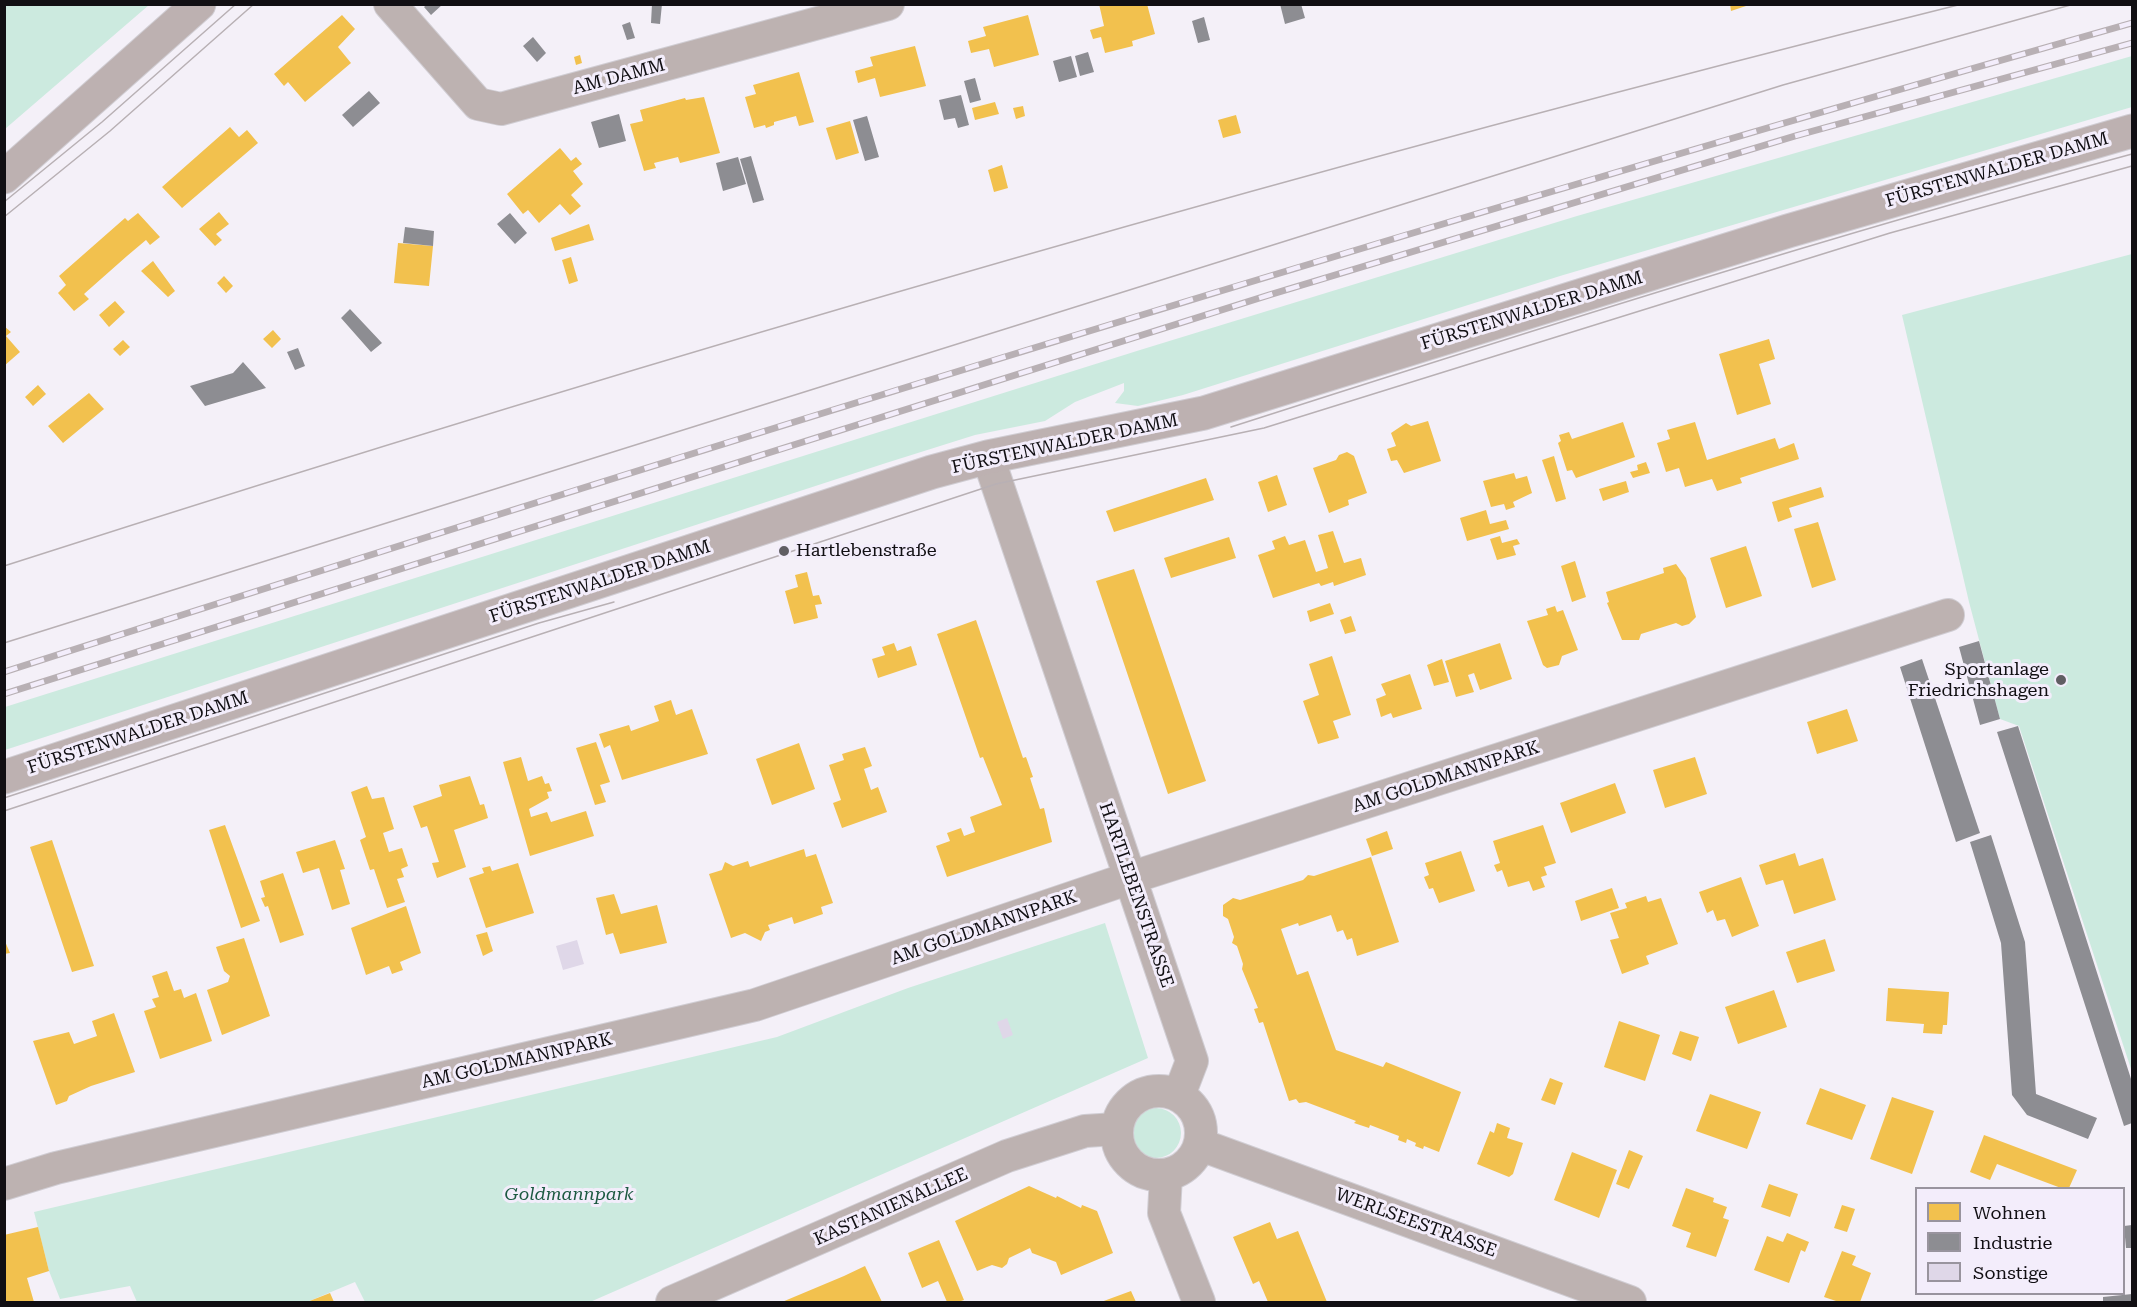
<!DOCTYPE html>
<html>
<head>
<meta charset="utf-8">
<style>
	body { margin:0 }
	#map { position:relative; width:2137px; height:1307px; overflow:hidden; background:#f4f0f8; font-family:"Roboto Serif",serif }
	canvas { display:block }
	.frame { position:absolute; inset:0; border:6px solid #110f13; pointer-events:none }
	.legend { position:absolute; left:1915px; top:1187px; width:210px; height:108px; box-sizing:border-box; background:#f3edfb; border:2px solid #99949e; margin:0; padding:8px 10px; list-style:none; font-size:18px; color:#110f13 }
	.legend li { display:flex; align-items:center; gap:12px; height:30px }
	.legend b { width:30px; border:2px solid #99949e }
</style>
</head>
<body>
<div id="map">
<canvas width="2137" height="1307"></canvas>
<div class="frame"></div>
<ul class="legend">
<li><b style="height:16px;background:#f2c14e"></b>Wohnen</li>
<li><b style="height:16px;background:#8d8d92"></b>Industrie</li>
<li><b style="height:16px;background:#dfd7e8"></b>Sonstige</li>
</ul>
</div>
<script>
const c = document.querySelector('canvas').getContext('2d');
c.lineJoin = 'round';
function fill(path, color) {
  c.fillStyle = color;
  c.fill(path, 'evenodd');
}
function trace(path, color, width, dash) {
  c.strokeStyle = color;
  c.lineWidth = width;
  c.lineCap = dash ? 'butt' : 'round';
  c.setLineDash(dash || []);
  c.stroke(path);
}
function write(font, color, halo, rows, align = 'center') {
  c.font = font + ' "Roboto Serif",serif';
  c.lineWidth = 6;
  c.setLineDash([]);
  c.textBaseline = 'middle';
  c.strokeStyle = halo;
  c.fillStyle = color;
  for (const [text, x, y, turn = 0] of rows) {
    c.save();
    c.translate(x, y);
    c.rotate((+turn || 0) * Math.PI / 180);
    c.textAlign = isNaN(turn) ? turn : align;
    if (halo) c.strokeText(text, 0, 0);
    c.fillText(text, 0, 0);
    c.restore();
  }
}
fill(new Path2D(`
	M5,4H149V5L5,129Z
	M2132,56V107L1560,276L1183,395L1138,406L1115,403L1124,391V383L1075,402L1045,421L975,435L886,463L5,750V707L1140,350L1577,216Z
	M2132,254V1072L2019,726L2000,719L1969,602L1902,315Z
	M1105,923L1148,1058L590,1302H365L355,1282L307,1302H137L130,1286L60,1299L49,1271L34,1212L777,1037L908,988Z
	M1131 1133a25 25 0 1 1 50 0a25 25 0 1 1-50 0Z`), '#cceadf');
fill(new Path2D(`
	M1099,4H1147L1155,34L1132,41L1133,46L1105,53L1101,37L1093,39L1090,30L1104,26Z
	M1730,4H1745L1746,6L1731,11Z
	M342,15L355,29L338,47L351,63L305,102L288,82L284,86L274,74Z
	M1028,15L1039,55L994,67L989,49L971,53L968,41L986,36L983,27Z
	M915,46L926,86L880,97L875,78L858,83L855,71L873,66L870,57Z
	M580,55L582,63L576,65L574,57Z
	M799,72L814,122L799,126L796,116L774,122V125L766,128L765,125L754,128L745,97L756,94L753,85Z
	M704,97L720,153L680,163L678,157L654,163L656,168L644,171L630,124L643,121L640,110L685,98L686,100Z
	M995,102L999,114L975,120L972,108Z
	M1023,106L1025,116L1016,119L1013,108Z
	M1236,115L1241,133L1223,138L1218,120Z
	M850,121L859,153L836,160L826,128Z
	M230,127L239,137L247,130L258,143L182,208L162,187Z
	M560,148L571,161L576,157L582,164L573,171L583,184L571,195L581,206L570,215L560,204L539,223L528,210L523,214L507,194Z
	M1002,165L1008,188L994,192L988,170Z
	M219,212L229,224L216,234L222,240L215,246L199,229Z
	M138,213L160,237L150,245L146,240L127,256L84,294L89,299L74,311L58,293L66,285L59,276L125,218L128,221Z
	M589,224L594,240L555,251L551,238Z
	M398,243L433,246L429,286L394,283Z
	M571,257L578,281L569,284L562,260Z
	M153,261L175,291L168,297L141,271Z
	M224,276L233,286L226,293L217,283Z
	M115,301L125,312L109,327L99,315Z
	M4,326L11,332L6,336L20,352L4,366Z
	M273,330L281,339L272,348L263,339Z
	M1769,339L1775,359L1759,364L1771,404L1737,415L1719,354Z
	M123,340L130,347L120,356L113,349Z
	M38,385L46,394L33,406L25,397Z
	M89,393L104,409L63,443L48,426Z
	M1428,421L1441,461L1404,473L1397,460L1391,461L1387,449L1396,446L1391,433L1406,423L1411,426Z
	M1623,422L1635,457L1576,478L1572,470L1567,471L1558,443L1561,441L1559,435L1569,432L1572,439Z
	M1695,422L1707,460L1775,438L1779,449L1794,443L1799,459L1740,478L1742,483L1717,491L1712,479L1685,487L1679,468L1666,472L1657,443L1670,439L1667,430Z
	M1347,452L1354,456L1367,493L1348,500L1349,505L1329,513L1313,468L1336,460L1339,455Z
	M1554,456L1566,499L1556,502L1542,460Z
	M1646,462L1650,473L1633,478L1630,472L1638,470L1637,465Z
	M1514,473L1516,479L1527,476L1532,493L1513,502L1515,507L1506,510L1504,504L1491,507L1483,481Z
	M1277,475L1287,505L1268,512L1258,482Z
	M1206,478L1214,500L1114,532L1106,511Z
	M1626,481L1629,492L1603,501L1599,489Z
	M1821,487L1824,497L1789,508L1792,517L1778,522L1772,502Z
	M1486,510L1490,524L1506,520L1509,529L1467,541L1460,518Z
	M1818,522L1836,580L1812,588L1794,529Z
	M1333,531L1344,563L1361,558L1366,575L1334,586L1333,582L1321,586L1319,583L1273,598L1258,555L1275,549L1272,541L1285,536L1289,545L1305,540L1316,572L1328,568L1318,535Z
	M1500,536L1502,543L1517,539L1520,544L1513,546L1516,555L1497,560L1490,539Z
	M1229,537L1236,558L1171,578L1164,558Z
	M1746,546L1762,596L1726,608L1710,558Z
	M1575,561L1586,597L1572,602L1561,566Z
	M1676,564L1686,578L1696,617L1689,624L1682,626L1676,623L1641,634L1639,640H1622L1607,603L1609,602L1606,592L1664,573L1663,568Z
	M1134,569L1206,781L1168,794L1096,581Z
	M807,572L813,596L819,595L822,604L815,605L818,618L794,624L785,591L798,587L795,575Z
	M1330,603L1334,614L1310,622L1307,611Z
	M1555,606L1557,612L1563,610L1578,650L1562,656L1559,665L1547,668L1543,665L1527,621L1548,615L1546,609Z
	M1351,616L1356,631L1345,634L1340,620Z
	M976,620L1023,758L1026,757L1033,777L1030,778L1040,809L1044,808L1052,842L947,877L936,846L950,841L947,833L961,828L964,836L975,832L970,817L1002,805L983,757L980,758L937,634Z
	M894,643L897,651L911,646L917,665L878,678L872,659L885,655L882,647Z
	M1500,643L1512,679L1480,690L1474,673L1468,675L1474,692L1456,697L1445,661Z
	M1332,656L1351,715L1333,721L1339,738L1318,744L1303,701L1319,695L1309,664Z
	M1442,659L1449,682L1434,686L1427,665Z
	M1410,674L1422,709L1393,718L1391,713L1381,717L1376,699L1386,695L1381,684Z
	M671,700L676,715L692,709L708,754L622,780L610,745L604,748L599,734L629,725L631,731L659,721L654,706Z
	M1847,709L1858,741L1817,754L1807,722Z
	M596,742L610,782L600,785L606,802L595,805L576,748Z
	M799,743L815,789L772,805L756,759Z
	M865,747L872,766L864,769L871,790L878,787L887,812L842,828L833,803L841,800L829,765L844,760L842,754Z
	M521,757L528,781L542,776L545,784L549,783L552,791L547,792L549,798L529,809L531,817L547,812L551,822L586,811L594,836L530,856L503,762Z
	M1695,757L1707,794L1665,808L1653,770Z
	M470,776L480,805L484,804L488,818L454,830L466,867L437,878L432,863L439,862L427,826L421,828L413,806L442,796L439,785Z
	M1615,783L1626,813L1571,833L1560,803Z
	M367,786L372,799L384,797L394,829L383,833L389,852L402,848L408,866L401,869L404,877L397,879L405,902L387,908L374,869L370,870L360,840L366,837L351,792Z
	M225,825L260,921L241,928L209,830Z
	M1543,825L1556,863L1544,867L1547,875L1541,877L1545,887L1533,891L1529,881L1508,887L1502,870L1497,872L1494,865L1500,863L1493,841Z
	M1387,831L1393,849L1372,856L1366,839Z
	M52,840L94,966L72,972L30,847Z
	M335,840L345,869L340,870L350,904L332,910L319,868L303,873L296,852Z
	M804,849L806,857L816,854L833,903L821,907L823,914L794,924L792,917L768,925L770,930L765,932L761,941L745,933L731,938L709,874L722,870L725,862L733,866L748,861L750,867Z
	M1461,851L1475,891L1439,903L1433,888L1429,889L1424,877L1429,875L1425,863Z
	M1795,853L1799,866L1823,858L1836,900L1794,914L1783,880L1766,885L1759,865Z
	M1371,857L1399,942L1357,956L1352,938L1347,940L1343,930L1337,932L1331,915L1299,926L1298,923L1281,929L1297,975L1308,971L1336,1050L1383,1067L1386,1062L1461,1092L1439,1152L1424,1146L1423,1149L1415,1146L1416,1143L1407,1139L1406,1143L1398,1140L1399,1136L1370,1125L1369,1128L1354,1123L1356,1121L1306,1102L1299,1103L1296,1099L1289,1101L1263,1022L1259,1023L1254,1009L1258,1008L1242,969L1243,964L1237,946L1232,943L1234,937L1228,919L1223,916V905L1233,898L1240,900L1303,880L1308,875L1314,876Z
	M518,863L534,913L486,928L469,878L484,873L482,868L490,866L492,871Z
	M283,873L304,935L280,943L268,906L265,907L261,898L265,897L260,881Z
	M1741,877L1759,926L1732,937L1725,919L1717,921L1713,910L1707,913L1699,892Z
	M1612,888L1619,908L1581,921L1575,901Z
	M614,894L621,914L657,905L667,943L620,954L613,933L606,935L596,898Z
	M1646,896L1648,902L1661,898L1678,944L1646,956L1649,964L1622,974L1610,940L1619,938L1610,913L1627,908L1625,903Z
	M406,906L421,953L400,962L403,970L392,974L389,966L366,975L351,928Z
	M487,932L493,951L483,956L476,935Z
	M244,938L270,1016L222,1035L207,990L228,982L230,976L224,971L216,947Z
	M4,939L10,953L4,954Z
	M1825,939L1835,971L1797,983L1786,952Z
	M167,971L174,991L181,989L184,998L196,993L212,1041L160,1059L144,1011L156,1007L152,999L159,997L152,976Z
	M1888,988L1949,992L1947,1025H1943L1942,1034L1923,1033L1924,1024L1886,1021Z
	M1774,990L1787,1027L1738,1044L1725,1007Z
	M114,1013L135,1072L91,1086L69,1096L67,1101L56,1105L33,1041L69,1032L74,1044L97,1036L92,1021Z
	M1619,1021L1660,1035L1645,1081L1604,1067Z
	M1680,1031L1699,1037L1691,1061L1672,1054Z
	M1550,1078L1563,1083L1555,1105L1541,1100Z
	M1820,1088L1866,1105L1852,1140L1806,1124Z
	M1710,1094L1761,1112L1747,1149L1696,1131Z
	M1892,1097L1934,1111L1912,1174L1870,1159Z
	M1497,1123L1510,1128L1507,1138L1523,1143L1513,1174L1509,1177L1477,1164L1490,1131L1494,1133Z
	M1984,1135L2077,1170L2069,1188H2061L1997,1164L1990,1180L1970,1172Z
	M1629,1150L1643,1156L1629,1189L1616,1184Z
	M1572,1152L1617,1170L1599,1218L1554,1200Z
	M1769,1184L1798,1194L1790,1217L1761,1207Z
	M1029,1186L1056,1198L1057,1196L1081,1208L1082,1205L1097,1211L1113,1253L1061,1275L1056,1262L1032,1253L1030,1248L1009,1258L1007,1264L1002,1268L992,1265L977,1271L955,1221Z
	M1686,1188L1714,1198L1713,1202L1727,1207L1723,1218L1729,1220L1716,1257L1686,1247L1691,1233L1672,1226Z
	M1842,1205L1855,1209L1847,1232L1834,1228Z
	M1270,1222L1277,1239L1298,1231L1327,1302H1268L1259,1281L1253,1284L1233,1237Z
	M38,1227L49,1271L27,1278L34,1302H4V1235Z
	M1787,1233L1809,1242L1805,1252L1801,1250L1789,1283L1754,1270L1767,1236L1783,1242Z
	M939,1240L964,1300L958,1302H947L938,1281L922,1288L908,1253Z
	M1842,1251L1856,1256L1852,1265L1871,1273L1860,1302H1839L1824,1297Z
	M865,1266L882,1302H782L844,1276Z
	M1131,1291L1136,1302H1101Z
	M330,1293L334,1302H307Z`), '#f2c14e');
fill(new Path2D(`
	M427,4H443L431,15L424,7Z
	M652,4H662L660,24L651,23Z
	M1280,4H1301L1305,18L1285,24Z
	M1204,17L1210,40L1198,43L1192,21Z
	M630,22L635,38L627,40L622,25Z
	M533,37L546,53L537,62L523,46Z
	M1088,52L1094,72L1080,76L1075,56Z
	M1071,56L1077,77L1059,82L1053,61Z
	M975,78L981,100L970,103L964,81Z
	M369,91L380,103L353,127L342,115Z
	M961,95L969,125L958,128L955,118L944,120L939,100Z
	M619,114L626,141L599,148L591,122Z
	M867,116L879,157L865,161L853,120Z
	M751,156L764,200L753,203L740,159Z
	M738,157L746,184L723,191L716,163Z
	M510,213L527,233L515,244L497,224Z
	M405,227L434,231L433,246L403,243Z
	M350,309L382,343L371,352L341,318Z
	M298,348L305,366L295,370L287,352Z
	M243,362L266,388L205,406L190,386L233,373Z
	M1979,641L2000,719L1980,725L1959,647Z
	M1922,659L1980,833L1956,842L1900,667Z
	M2018,726L2132,1082V1123L2124,1126L1997,732Z
	M1991,835L2025,942L2036,1094L2097,1118L2088,1139L2027,1115L2012,1095L2001,943L1970,842Z
	M2132,1225V1248H2126L2124,1226Z
	M2132,1294V1302H2103V1297Z`), '#8d8d92');
fill(new Path2D(`
	M577,940L584,964L563,970L556,946Z
	M1007,1018L1013,1035L1003,1039L997,1022Z`), '#dfd7e8');
const minor = new Path2D(`
	M390,4L478,104L501,109L888,4
	M988,457L1192,1061L1179,1095
	M1117 1133a42 42 0 1 1 84 0a42 42 0 1 1-84 0Z
	M1201,1145L1630,1302
	M1166,1175L1164,1213L1199,1302
	M4,1184L56,1168L755,1005L1130,878L1948,615
	M672,1302L1007,1156L1085,1131L1116,1129`);
const secondary = new Path2D(`
	M4,177L199,4
	M4,777L932,472L988,457L1204,413L1788,231L2132,131`);
trace(minor, '#d0cdd3', 34);
trace(secondary, '#d0cdd3', 35);
trace(minor, '#bdb2b1', 32);
trace(secondary, '#bdb1b1', 33);
trace(new Path2D(`
	M4,202L102,122L236,4
	M4,217L110,131L254,4
	M1231,427C1530,331 1829,236 2132,154
	M4,566C651,358 1303,168 1962,4
	M4,643L1783,85L2074,4
	M4,798L539,623L614,602
	M4,811L996,484L1264,428L1890,233L2132,166`), '#b8b0b4', 1.5);
const rail = new Path2D(`
	M4,672C710,445 1419,225 2132,23
	M4,694L1269,295L1795,136L2132,43`);
trace(rail, '#b8b0b4', 7);
trace(rail, '#f3edfb', 4.5, [14]);
for (const [x, y, r, color] of [
	[784,551,6,"#605e63"],
	[2061,680,6,"#605e63"]
]) {
  const dot = new Path2D();
  dot.arc(x, y, r, 0, 2 * Math.PI);
  c.fillStyle = color;
  c.fill(dot);
  trace(dot, '#f3edfb', 2);
}
write('18px', '#110f13', '#f3edfb', [
	["AM DAMM",619,77,-15],
	["FÜRSTENWALDER DAMM",1997,170,-16],
	["FÜRSTENWALDER DAMM",1532,311,-17],
	["FÜRSTENWALDER DAMM",1065,444,-12],
	["FÜRSTENWALDER DAMM",600,582,-18],
	["FÜRSTENWALDER DAMM",138,733,-18],
	["AM GOLDMANNPARK",1446,777,-18],
	["HARTLEBENSTRASSE",1136,895,71],
	["AM GOLDMANNPARK",984,928,-19],
	["AM GOLDMANNPARK",517,1061,-13],
	["KASTANIENALLEE",891,1207,-24],
	["WERLSEESTRASSE",1416,1223,20]
]);
write('18px', '#110f13', '#f3edfb', [
	["Hartlebenstraße",796,551],
	["Sportanlage",2049,670,"right"],
	["Friedrichshagen",2049,691,"right"]
], 'left');
write('italic 18px', '#1d5a42', '#f3edfb', [
	["Goldmannpark",569,1195]
]);
</script>
</body>
</html>
